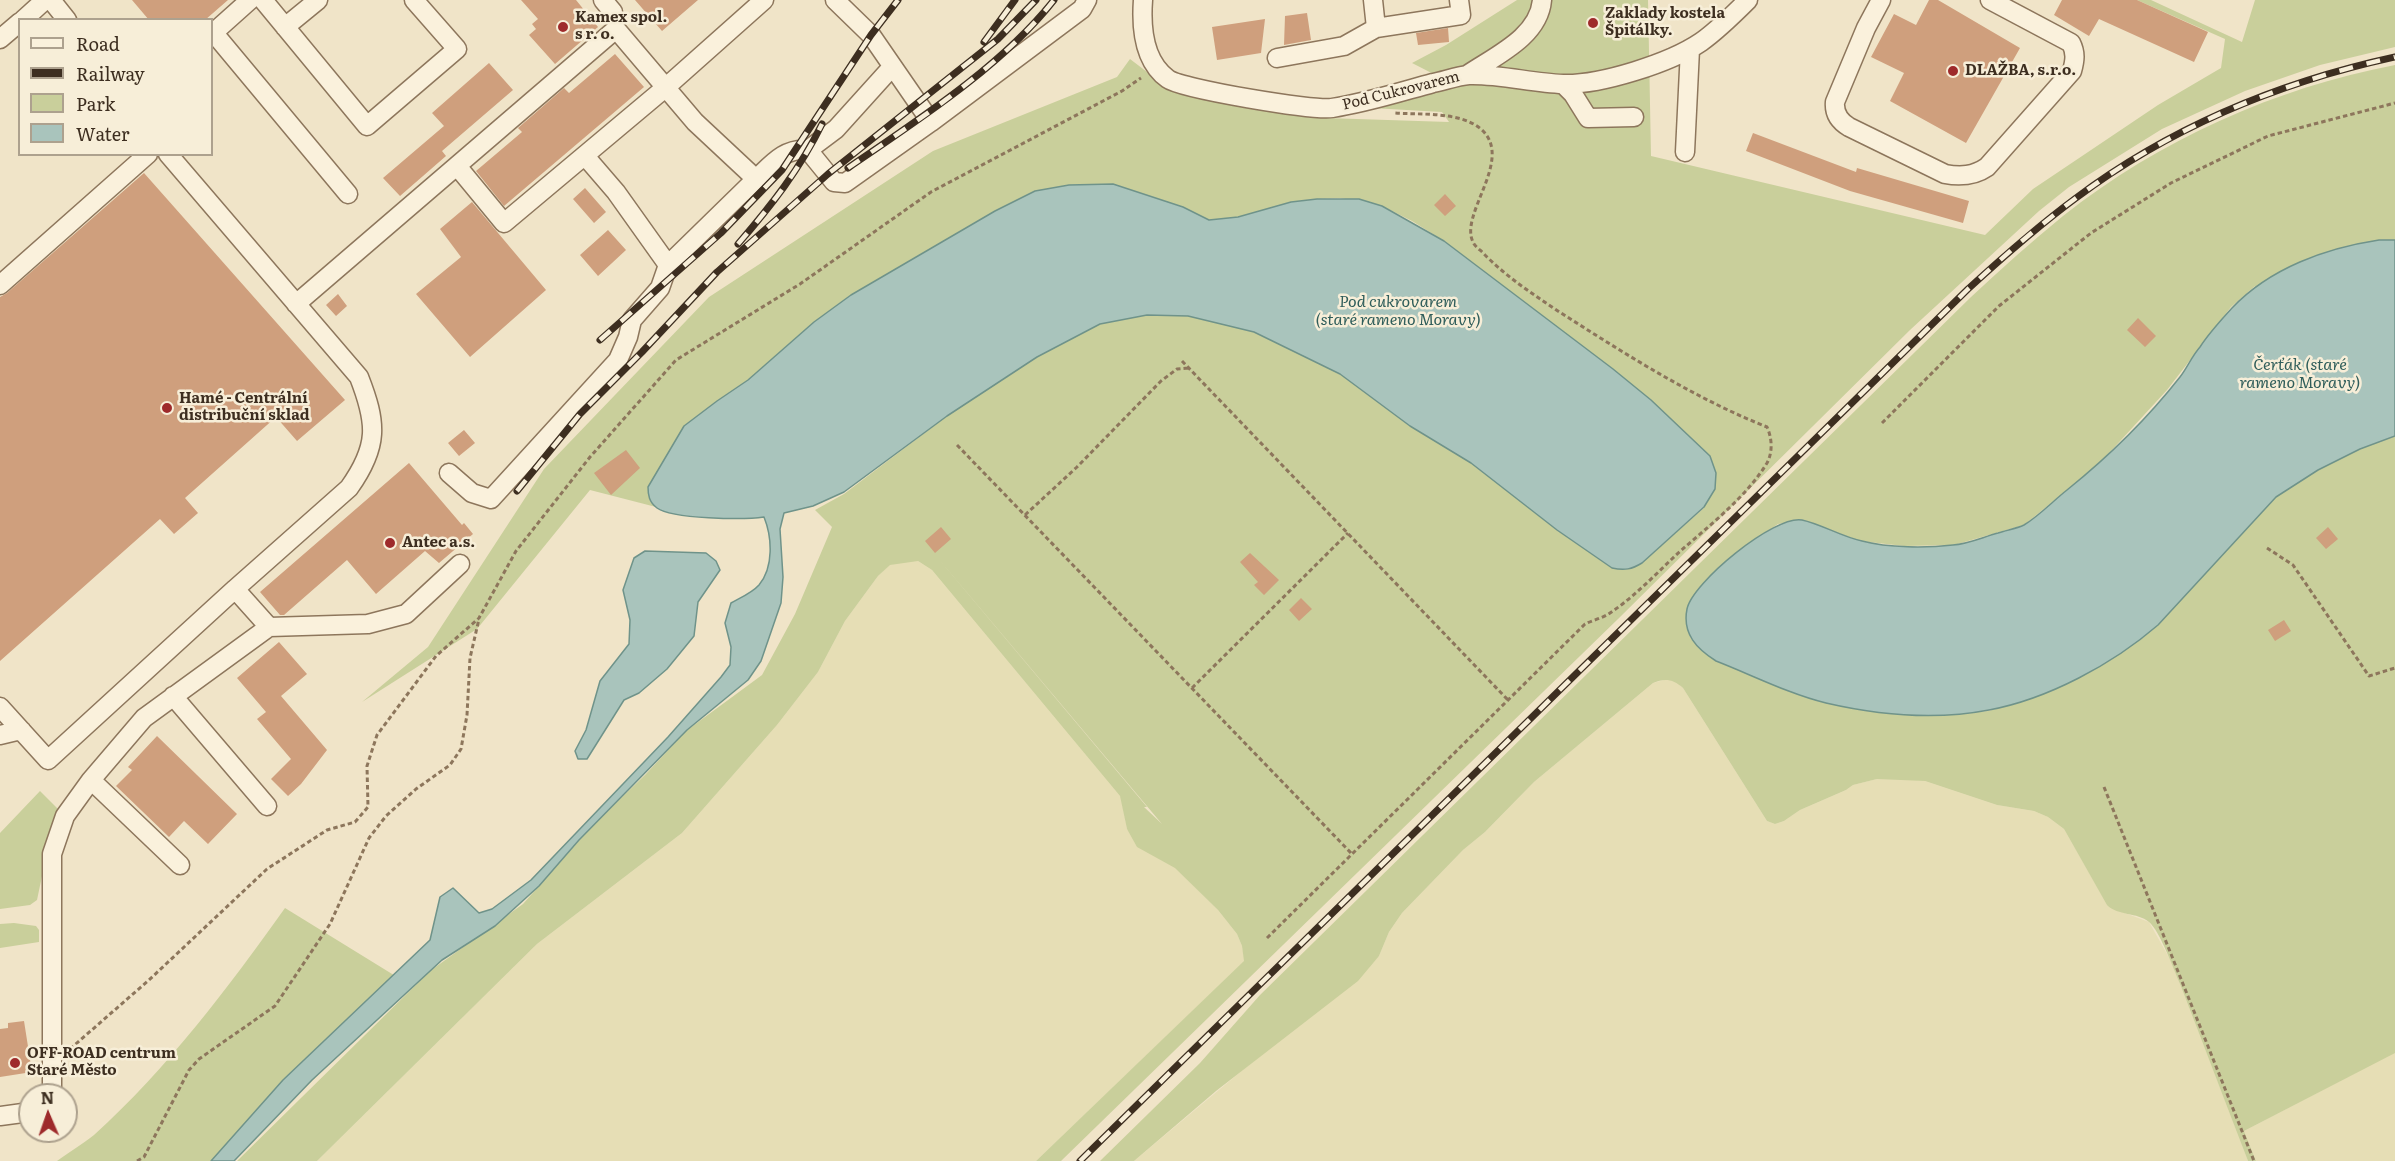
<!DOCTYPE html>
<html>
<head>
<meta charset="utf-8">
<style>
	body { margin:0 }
	#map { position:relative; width:2395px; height:1161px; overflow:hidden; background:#f0e4c8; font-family:Literata,serif }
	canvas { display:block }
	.legend { position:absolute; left:18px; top:18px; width:195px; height:138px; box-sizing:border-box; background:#f7eed8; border:2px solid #ada18e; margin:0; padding:8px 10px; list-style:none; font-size:18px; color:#3d2e20 }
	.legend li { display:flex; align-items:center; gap:12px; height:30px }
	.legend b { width:30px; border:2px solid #ada18e }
	.north { position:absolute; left:18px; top:1083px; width:60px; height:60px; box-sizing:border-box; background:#f7eed8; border:2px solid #ada18e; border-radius:50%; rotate:358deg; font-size:16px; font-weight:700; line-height:24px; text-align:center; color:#3d2e20 }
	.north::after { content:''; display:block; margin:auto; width:21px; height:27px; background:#9e2a2b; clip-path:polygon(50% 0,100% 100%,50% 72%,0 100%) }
</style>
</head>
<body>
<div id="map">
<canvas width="2395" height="1161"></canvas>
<ul class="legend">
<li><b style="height:8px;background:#faf1dc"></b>Road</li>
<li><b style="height:8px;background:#3d2e20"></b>Railway</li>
<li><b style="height:16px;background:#c9cf9b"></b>Park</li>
<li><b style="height:16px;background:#a9c4bc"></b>Water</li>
</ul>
<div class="north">N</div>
</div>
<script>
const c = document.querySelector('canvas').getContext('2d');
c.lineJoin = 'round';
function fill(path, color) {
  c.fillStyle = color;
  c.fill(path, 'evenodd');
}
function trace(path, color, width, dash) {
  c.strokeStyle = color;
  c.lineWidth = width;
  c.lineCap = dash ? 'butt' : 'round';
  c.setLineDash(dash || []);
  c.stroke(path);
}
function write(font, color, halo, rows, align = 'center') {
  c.font = font + ' Literata,serif';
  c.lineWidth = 5;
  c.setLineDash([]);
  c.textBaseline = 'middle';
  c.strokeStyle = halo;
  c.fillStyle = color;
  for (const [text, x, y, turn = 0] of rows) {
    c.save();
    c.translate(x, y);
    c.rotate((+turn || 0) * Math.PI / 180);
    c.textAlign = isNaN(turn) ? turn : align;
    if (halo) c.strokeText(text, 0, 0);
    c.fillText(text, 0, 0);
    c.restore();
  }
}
fill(new Path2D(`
	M907,561H918L932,570L1121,797L1127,829L1156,857L1175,867L1218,910L1237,934L1242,946L1245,961L1036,1161H317L537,944L682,833L777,725L818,672L845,621L878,576L889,565Z
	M1668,679L1677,682L1683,688L1767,821L1775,824L1784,821L1800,810L1846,790L1853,785L1877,779H1909L1925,781L1997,805L2034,811L2048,817L2064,829L2103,897L2125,913L2149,922L2158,938L2171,961L2199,1033L2248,1161H1134L1379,956L1389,932L1402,913L1463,850L1485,832L1534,782L1653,683Z
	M2395,974V1161H2256L2244,1131L2359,1071Z`), '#e6deb5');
fill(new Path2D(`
	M1517,0H1648L1651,156L1985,235L2033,189L2158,105L2221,68L2225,39L2137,0H2151L2242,42L2255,0H2395V47L2320,65L2245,91L2162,129L2069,187L2039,211L1910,330L1618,619L1061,1161H1036L1244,961L1242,946L1237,934L1218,910L1175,868L1137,847L1127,829L1120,796L932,570L918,561L890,565L878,576L845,621L818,672L777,725L682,833L537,944L317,1161H237L430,971L523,904L592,826L645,775L686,731L762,675L795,614L832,527L815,510L844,494L947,416L1037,357L1100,324L1147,315L1189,316L1254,332L1340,374L1410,426L1471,463L1557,530L1612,568L1642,563L1704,508L1613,369L1444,241L1412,221L1382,206L1340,198L1317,199L1291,202L1238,217L1209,220L1183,207L1113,184L1069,185L1035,191L995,211L851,295L814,322L748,380L717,401L684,426L648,487L649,496L656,507L590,490L477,629L362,702L428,647L544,469L709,297L933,151L1117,77L1130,59L1168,88L1223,103L1268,111L1326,118L1449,122L1442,112L1354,107L1459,87L1412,63L1446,45ZM932,551L1162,824L1144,807H1147Z
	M2395,65V240C2339,242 2301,261 2254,289L2255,286L2231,307L2167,390L2099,464L2024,525L1954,545L1904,546L1860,541L1802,520L1778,524L1735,554L1695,593L1686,618L1691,639L1716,661L1795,693L1870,710L1921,715L1955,714L1988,711L2015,704L2092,671L2144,637L2276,497L2318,470L2360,449L2395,436V1053L2244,1131L2256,1161H2248C2225,1102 2203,1043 2180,984C2174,970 2160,931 2149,922C2137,912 2118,916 2107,905L2064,829L2048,817L2034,811L1997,805L1925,781L1877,779L1853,785L1846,790L1800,810L1784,821L1775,824L1767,821L1683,688C1673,679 1665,678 1653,683L1534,782L1485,832L1463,850L1402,913L1389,932L1379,956L1358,981L1216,1091L1134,1161H1100L1200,1063L1260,995L1971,297C2001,269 2031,242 2063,216C2159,140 2275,88 2395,65Z
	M40,791L69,820L46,857L37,900L30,905L0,909V833Z
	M285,908L397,977L314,1079L225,1161H57C69,1152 83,1144 94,1135C167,1069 228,988 285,908Z
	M14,923L36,926L39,930V942L0,948V924Z`), '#c9cf9b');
const water = new Path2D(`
	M1113,184L1183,207L1209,220L1238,217L1291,202L1317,199H1359L1382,206L1444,241L1613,369L1651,400L1710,456L1716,473L1715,489L1704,507L1642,563C1632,569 1625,571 1612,568L1557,530L1471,463L1410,426L1340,374L1254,332L1188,316L1147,315L1100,324L1037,357L947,416L844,492L813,506L784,513L780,529L783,577L781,603L761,661L748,680L687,730L579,840L539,886L495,926L442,960L312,1080L234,1161H211L283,1080L430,940L440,897L453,888L479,913L492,909L531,880L668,737L721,677L730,665L731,647L725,623L731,603C740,598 752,593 759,585C774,567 772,537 764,517C744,520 672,519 657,508C649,502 648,495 648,487L684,426L717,401L748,380L814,322L851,295L995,211L1035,191L1069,185Z
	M2379,240H2395V436L2360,449L2318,470L2276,497L2158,625C2113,664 2048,699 1989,710C1937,720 1878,715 1826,703C1789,694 1752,675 1716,661C1697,649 1682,634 1687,609C1692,583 1774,515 1802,520C1821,524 1842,537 1862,541C1889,548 1926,548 1953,545C1968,544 1983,537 1998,533C2006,530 2016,529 2024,525C2039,516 2053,501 2067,490C2108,457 2147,419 2180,377C2187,368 2192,356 2200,347C2209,333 2221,320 2232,308C2270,268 2326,248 2379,240Z
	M645,551L706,553L716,561L720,570L698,602L694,636L667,669L639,693L624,700L587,759H578L575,751L586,730L600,681L629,644L630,620L623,590L634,558Z`);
fill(water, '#a9c4bc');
trace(water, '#6f938a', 1.5);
fill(new Path2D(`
	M132,0H228L205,20H149Z
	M521,0H576L598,27L555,64L529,35L536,29L532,24L538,19Z
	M635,0H698L662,31Z
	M1929,0H1938L2020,48L1966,143L1890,101L1904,73L1871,57L1894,14L1916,25Z
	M2062,0H2137L2208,32L2194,62L2099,19L2089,36L2054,15Z
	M1307,13L1311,40L1284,45L1285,16Z
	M1265,19L1261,53L1217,60L1212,27Z
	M1448,28L1449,42L1418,45L1416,33Z
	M615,54L644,87L504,206L476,171L522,132L518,128L564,88L569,93Z
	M489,63L513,90L442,151L446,156L400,196L383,178L444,126L432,113Z
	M1753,133L1856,172L1857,168L1969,201L1963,223L1850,191L1746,151Z
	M144,173L345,400L297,441L276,417L185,498L198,513L174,534L160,519L0,661V297L7,293Z
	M585,188L606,212L594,223L573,199Z
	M1445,194L1456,206L1445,216L1434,205Z
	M472,202L546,290L470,357L416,294L461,257L440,229Z
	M608,230L626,250L598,276L580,255Z
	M338,294L347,306L336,316L326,305Z
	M2138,318L2156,336L2145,347L2127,330Z
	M464,430L475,443L459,456L448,443Z
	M626,450L640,468L611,495L594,473Z
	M409,463L462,525L464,523L473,534L439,563L425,551L376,594L347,560L284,615H280L260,592Z
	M941,527L951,539L935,553L925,541Z
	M2328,527L2338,539L2326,549L2316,538Z
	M1250,553L1279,580L1264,595L1254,585L1258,582L1240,562Z
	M1301,598L1312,609L1299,621L1289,610Z
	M2284,620L2291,631L2275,641L2268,630Z
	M279,642L307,674L281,696L327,750L301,784L288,796L271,779L291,759L257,719L266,712L237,678Z
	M157,736L237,814L208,844L184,821L169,837L116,786L132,770L128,767Z
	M24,1021L32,1072L0,1077V1029L8,1028V1023Z`), '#cf9f7d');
const minor = new Path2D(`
	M51,0L67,20
	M263,0L367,126L457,49L414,0
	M603,0L613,12
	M835,0L871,35L931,122L1082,9L1087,0
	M1143,0C1141,27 1143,61 1168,79C1182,89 1314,111 1332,108C1366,103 1400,92 1433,83C1444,81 1457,76 1469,75C1500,74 1532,83 1563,84C1601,85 1670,63 1701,42C1718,30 1733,15 1748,0
	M1373,0L1376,28L1461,15L1459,0
	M1881,0L1866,28L1835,102C1834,113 1839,121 1849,127L1945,174C1961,177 1974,176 1987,167L2072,71C2075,60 2076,53 2071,43L1990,0
	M23,20L45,0
	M285,27L318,0
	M213,32L348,194
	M212,34L250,0
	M0,39L20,22
	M1277,58L1344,46L1376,28
	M1467,75C1495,56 1539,37 1542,0
	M1563,84L1573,94L1588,118L1634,117
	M808,150L836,129L892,67
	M1685,152L1690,49
	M168,154L359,377C377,423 379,446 349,488L235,589
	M585,156L616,192L668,265L756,179
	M457,166L504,223L665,88L764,0
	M0,285L148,154
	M296,304L616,29L695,122L756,179C771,165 785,147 808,150L834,182L845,183L931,122
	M449,473L472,493L491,499L618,360L628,337L632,320L660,288L668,265
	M269,627L368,624L406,614L460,564
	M173,696L267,806
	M0,707L48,760L235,589L269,627L144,718L91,780L180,865
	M0,735L21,730
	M52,1095V854L65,816L91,780
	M0,1116L30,1112`);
trace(minor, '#8d765c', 21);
trace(new Path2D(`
	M1182,361L1508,700
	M1882,423L1999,306L2091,233L2171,183L2268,136L2395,103
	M957,445L1352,854
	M1025,515L1077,467L1161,381L1177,369L1188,368
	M2267,548L2293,565L2369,676L2395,668
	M1192,688L1348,533
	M2104,787L2254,1161
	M1267,938L1585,624C1593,620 1603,618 1610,613C1634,597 1655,575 1676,555C1707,527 1745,499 1767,463C1773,452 1772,438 1767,427C1694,398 1627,355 1561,313C1534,295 1508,278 1485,255C1482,251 1475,247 1473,242C1459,214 1514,160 1482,130C1461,111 1421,115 1394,113
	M70,1049L149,980L267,869L327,830L355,822L368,807L367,766L377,735L436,656L479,618L516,551L590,457L676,360L800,284L931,192L1122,91L1141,78
	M137,1161L144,1157L189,1070L199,1059L275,1006L330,924L369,838L386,816L416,789L450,765L461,749L467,715L470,658L479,619`), '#8d765c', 3, [4.5, 3]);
trace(minor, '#faf1dc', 18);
const rail = new Path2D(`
	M984,42L1015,0
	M848,168C918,120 1002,66 1054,0
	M738,244C771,206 800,169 822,124
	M600,340L721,233L782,170L871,35L898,0
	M517,491L580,414L642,352L717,272L828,174L998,39L1036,0
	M1080,1161L1968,289C2003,257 2038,226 2076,198C2171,127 2280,82 2395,57`);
trace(rail, '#3d2e20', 7);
trace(rail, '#f7eed8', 4.5, [14]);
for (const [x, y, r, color] of [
	[1593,23,6,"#9e2a2b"],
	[563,27,6,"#9e2a2b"],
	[1953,71,6,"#9e2a2b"],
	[167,408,6,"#9e2a2b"],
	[390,543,6,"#9e2a2b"],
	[15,1063,6,"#9e2a2b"]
]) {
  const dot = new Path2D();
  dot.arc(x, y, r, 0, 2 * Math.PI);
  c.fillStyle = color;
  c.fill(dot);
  trace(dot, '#f7eed8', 2);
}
write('bold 15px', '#3d2e20', '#f7eed8', [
	["Zaklady kostela",1605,14],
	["Špitálky.",1605,31],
	["Kamex spol.",575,18],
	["s r. o.",575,35],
	["DLAŽBA, s.r.o.",1965,71],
	["Hamé - Centrální",179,399],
	["distribuční sklad",179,416],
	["Antec a.s.",402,543],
	["OFF-ROAD centrum",27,1054],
	["Staré Město",27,1071]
], 'left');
write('15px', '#3d2e20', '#f7eed8', [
	["Pod Cukrovarem",1401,91,-14]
]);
write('italic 16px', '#2f5d5a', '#f7eed8', [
	["Pod cukrovarem",1398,302],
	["(staré rameno Moravy)",1398,320],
	["Čerťák (staré",2300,365],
	["rameno Moravy)",2300,383]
]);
</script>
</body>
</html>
